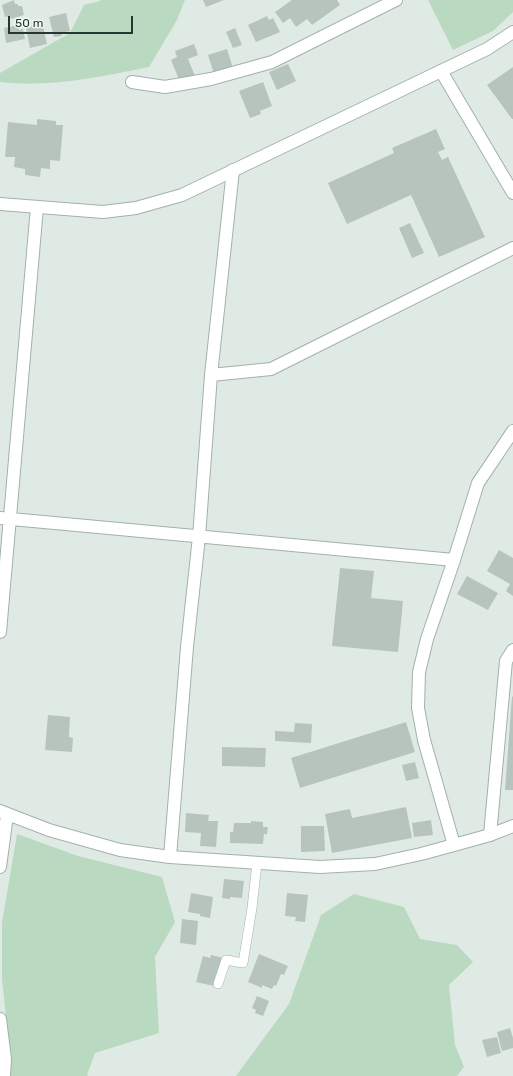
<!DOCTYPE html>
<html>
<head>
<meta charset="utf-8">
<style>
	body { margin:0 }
	#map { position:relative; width:513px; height:1076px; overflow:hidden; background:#e0eae5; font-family:Rubik,sans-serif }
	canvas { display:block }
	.scale { position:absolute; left:8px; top:16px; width:125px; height:18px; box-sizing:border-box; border:2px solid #223831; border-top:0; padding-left:5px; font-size:12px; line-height:14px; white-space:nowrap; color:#223831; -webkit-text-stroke:3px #f0f7f3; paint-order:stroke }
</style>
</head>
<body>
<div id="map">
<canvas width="513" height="1076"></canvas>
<div class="scale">50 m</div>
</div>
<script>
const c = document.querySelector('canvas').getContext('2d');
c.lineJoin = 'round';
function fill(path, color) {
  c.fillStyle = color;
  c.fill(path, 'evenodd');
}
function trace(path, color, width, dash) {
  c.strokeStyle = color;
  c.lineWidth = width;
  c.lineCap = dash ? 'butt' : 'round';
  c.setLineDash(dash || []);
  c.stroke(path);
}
fill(new Path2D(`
	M100,0H185L177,20L149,67C100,77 50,88 0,82V73L70,33L84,5L100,1Z
	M428,0H513V12L493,31L453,50Z
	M17,834L78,856L162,877L175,922L155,957L159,1033L95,1053L87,1075L88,1076H10L11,1066L2,979V923Z
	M354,894L404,907L420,939L457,945L473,962L449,985L455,1045L464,1067L457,1076H236L289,1004L321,915Z`), '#bad9c1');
fill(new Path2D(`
	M14,0L15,4H18V6H22L24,15L11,19L10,16L5,17L2,5Z
	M203,0H224L206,7Z
	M292,0H337L340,5L312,25L307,19L296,27L290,18L283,23L275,12Z
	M66,13L70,31L61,33L62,36L54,37L49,17Z
	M267,16L269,20L273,18L280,32L256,42L248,25Z
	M39,24L40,27L43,26L47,44L30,48L26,28L32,27L31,26Z
	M18,25L19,30L23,29L25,39L6,43L4,28Z
	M235,28L242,45L233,48L226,32Z
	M194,44L198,55L188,59L195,76L180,82L171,60L177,57L175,51Z
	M227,49L233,68L214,74L208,55Z
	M288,64L296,81L277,90L269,72Z
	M513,67V119H512L487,85Z
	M263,82L272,106L260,111L261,114L250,118L239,91Z
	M37,119L56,121V125H63L60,161L50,160V169L41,168L40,177L25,175V169L14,167L15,157H5L8,122L37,125Z
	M436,129L445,149L438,152L442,160L448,157L485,237L439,257L411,195L347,224L328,183L394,153L392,148Z
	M410,223L424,253L412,258L399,228Z
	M499,550L513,558V596L506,591L510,584L487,571Z
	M340,568L374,571L371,598L403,601L398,652L332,646Z
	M467,576L498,593L488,610L457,594Z
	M512,696L513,697V790H505Z
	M48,715L70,717L69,737L73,738L72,752L45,750Z
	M406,722L415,752L300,788L291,758Z
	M295,723L312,724L311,743L275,741V731L294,732Z
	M222,747L266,748L265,767L222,766Z
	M415,762L419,778L406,781L402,765Z
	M406,807L412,838L332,853L325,814L350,809L352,818Z
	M186,813L209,815L208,821H218L216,847L200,846L201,833L185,832Z
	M431,820L433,835L414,837L412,823Z
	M251,821L263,822V827H268L267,834H264L263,844L230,843V832H233L234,823H251Z
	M301,826H324L325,851L301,852Z
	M224,879L244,881L242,898L230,897V899L222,898Z
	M191,893L213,897L210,918L200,916V914L188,912Z
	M287,893L308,895L305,922L295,921L296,917L285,916Z
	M182,919L198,921L196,945L180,943Z
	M259,954L288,966L284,975L281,974L276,986L274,985L272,989L262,985V988L248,982Z
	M211,955L224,958L217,973L214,986L196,982L203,956L210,958Z
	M257,996L269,1001L263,1016L255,1013L256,1010L252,1008Z
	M510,1028L513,1038V1048L502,1051L497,1032Z
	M497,1037L501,1053L487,1057L482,1040Z`), '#b6c4bd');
const service = new Path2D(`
	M218,984L226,960L243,963L252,908L257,863`);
const minor = new Path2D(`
	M441,71L513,193
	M132,82L165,87L211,79L272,62L396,0
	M211,375L271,369L513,248
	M0,518L454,560L478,483L513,431
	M0,632L37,207
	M490,835L506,661L513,650
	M170,857L187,647L199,537L211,375L233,170
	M0,867L7,815
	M0,1019L5,1059L4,1076`);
const tertiary = new Path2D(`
	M0,204L103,212L136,208L182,195L487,49L513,32
	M454,560L427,639L419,672L418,708L424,740L454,845
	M0,811L49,830L120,850L170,857L320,867L375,864L421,854L454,845L490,835L513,826`);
trace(service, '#a3b1ab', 10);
trace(minor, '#a3b1ab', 14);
trace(tertiary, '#a3b1ab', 14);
trace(service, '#fff', 9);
trace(minor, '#fff', 12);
trace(tertiary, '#fff', 12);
</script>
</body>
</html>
